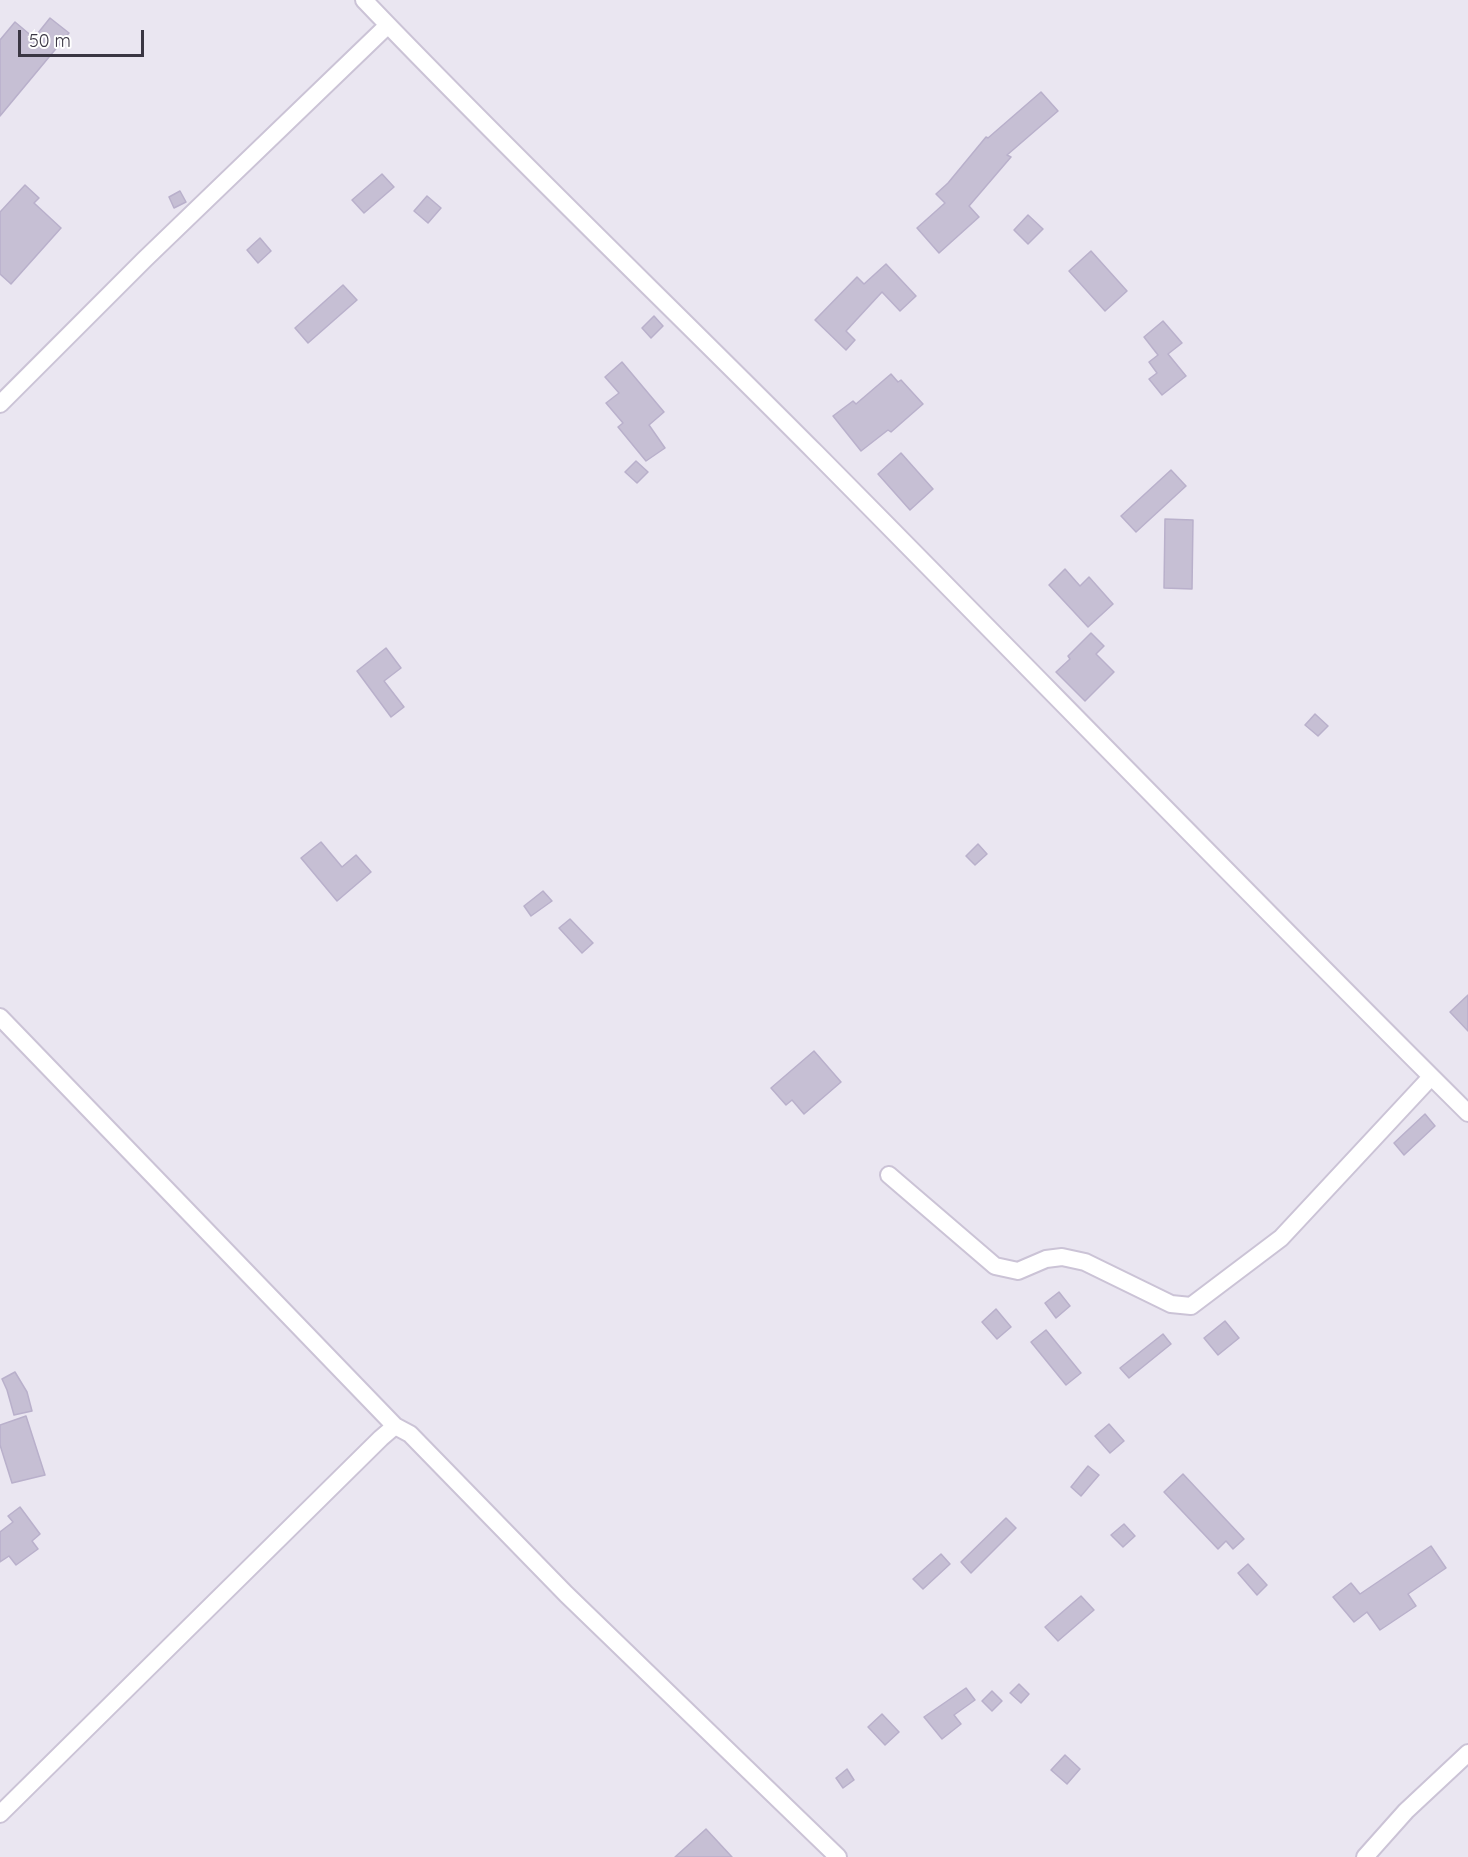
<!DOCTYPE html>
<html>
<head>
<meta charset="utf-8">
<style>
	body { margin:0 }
	#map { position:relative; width:1468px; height:1857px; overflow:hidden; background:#eae6f1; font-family:Quicksand,sans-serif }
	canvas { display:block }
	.scale { position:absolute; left:18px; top:30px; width:126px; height:27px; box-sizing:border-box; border:3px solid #3a3643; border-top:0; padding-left:8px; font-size:18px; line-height:21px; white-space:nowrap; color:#3a3643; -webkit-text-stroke:4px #fff; paint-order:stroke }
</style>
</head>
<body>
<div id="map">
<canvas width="1468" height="1857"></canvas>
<div class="scale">50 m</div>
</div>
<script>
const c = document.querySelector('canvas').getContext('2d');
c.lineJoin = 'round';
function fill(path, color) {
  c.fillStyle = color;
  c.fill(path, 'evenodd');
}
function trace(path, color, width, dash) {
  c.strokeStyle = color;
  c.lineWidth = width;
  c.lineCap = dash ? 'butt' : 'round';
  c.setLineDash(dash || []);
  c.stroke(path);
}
const building = new Path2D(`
	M50,18L69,33L0,116V40L15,22L34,38Z
	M1041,92L1058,111L1007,155L1011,157L969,206L979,217L939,253L917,228L945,203L936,194L948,183L986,137L988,138Z
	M382,174L394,187L364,213L352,200Z
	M25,185L39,198L34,203L61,228L11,284L0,274V212Z
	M180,191L186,202L174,208L169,197Z
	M427,196L441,208L428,223L414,211Z
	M1028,215L1043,229L1028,244L1014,230Z
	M260,238L271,251L258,263L247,250Z
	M1091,251L1127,291L1105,311L1069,271Z
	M886,264L916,296L900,311L882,292L846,331L855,340L846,350L815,320L857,277L864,284Z
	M343,285L357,300L308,343L295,328Z
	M654,316L663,326L651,338L642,328Z
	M1163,321L1182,343L1168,354L1186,376L1162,395L1149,379L1157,373L1149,362L1158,355L1144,337Z
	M622,362L664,412L649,425L665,448L646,461L618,427L623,423L606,403L619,393L605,377Z
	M891,374L898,382L901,380L923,404L891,432L888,430L861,451L833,416L853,401L856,404Z
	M901,453L933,489L910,510L878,474Z
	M636,461L648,472L637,483L625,472Z
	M1171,470L1186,486L1136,532L1121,516Z
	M1165,519L1193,520L1192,589L1164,588Z
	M1065,569L1080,586L1089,577L1113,604L1088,627L1049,585Z
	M1091,633L1104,646L1096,654L1114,672L1085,701L1056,672L1070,659L1068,656Z
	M386,648L401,668L384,681L404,707L391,717L357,671Z
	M1315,714L1328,726L1318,736L1305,725Z
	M321,842L342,867L356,855L371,872L337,901L301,858Z
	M978,844L987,854L975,865L966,856Z
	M543,891L552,901L531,916L524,906Z
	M570,919L593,943L582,953L559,928Z
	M1468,995V1031L1450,1012Z
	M814,1051L841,1082L804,1114L792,1100L786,1105L771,1088Z
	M1425,1114L1435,1126L1404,1155L1394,1143Z
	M1059,1292L1070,1306L1056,1318L1045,1303Z
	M996,1309L1011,1327L997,1339L982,1322Z
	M1225,1321L1239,1338L1218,1355L1204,1338Z
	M1046,1330L1081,1373L1066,1385L1031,1342Z
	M1163,1334L1171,1344L1129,1378L1120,1368Z
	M15,1372L27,1392L32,1411L14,1415L7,1390L2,1379Z
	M26,1416L45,1475L12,1483L0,1445V1425Z
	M1109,1424L1124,1441L1110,1453L1095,1436Z
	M1088,1466L1099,1475L1081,1496L1071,1487Z
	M1183,1474L1244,1539L1233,1549L1226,1541L1218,1549L1164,1492Z
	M20,1507L40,1534L32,1541L38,1549L16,1565L9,1556L0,1562V1532L13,1522L8,1516Z
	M1006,1518L1016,1528L971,1573L961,1562Z
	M1124,1524L1135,1536L1123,1547L1111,1535Z
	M1431,1546L1446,1568L1408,1594L1416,1606L1380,1630L1367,1612L1354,1622L1333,1597L1351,1583L1360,1594Z
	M941,1554L950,1564L923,1589L913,1579Z
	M1248,1564L1267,1585L1257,1595L1238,1573Z
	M1081,1596L1094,1610L1058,1641L1045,1627Z
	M1019,1684L1029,1694L1021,1703L1010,1693Z
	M966,1688L975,1700L954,1715L961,1724L942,1739L924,1717Z
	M992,1691L1002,1701L992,1711L982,1701Z
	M882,1714L899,1732L885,1745L868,1727Z
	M1065,1755L1080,1769L1067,1784L1051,1770Z
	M847,1769L854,1780L843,1788L836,1778Z
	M706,1829L732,1857H675Z`);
fill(building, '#c6bfd4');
trace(building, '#b9b0cb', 1.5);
const minor = new Path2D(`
	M364,0C511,154 665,301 815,452C1033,672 1248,895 1468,1113
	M0,404L145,259L388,25
	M0,1017L395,1426L410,1434L566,1594L838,1857
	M889,1175L995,1266L1018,1271L1046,1259L1062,1257L1085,1262L1171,1304L1191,1306L1281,1238L1431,1077
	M0,1814L381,1438L395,1426
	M1365,1857L1406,1811L1468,1753`);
trace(minor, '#cbc3d6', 20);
trace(minor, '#fff', 16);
</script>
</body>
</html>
